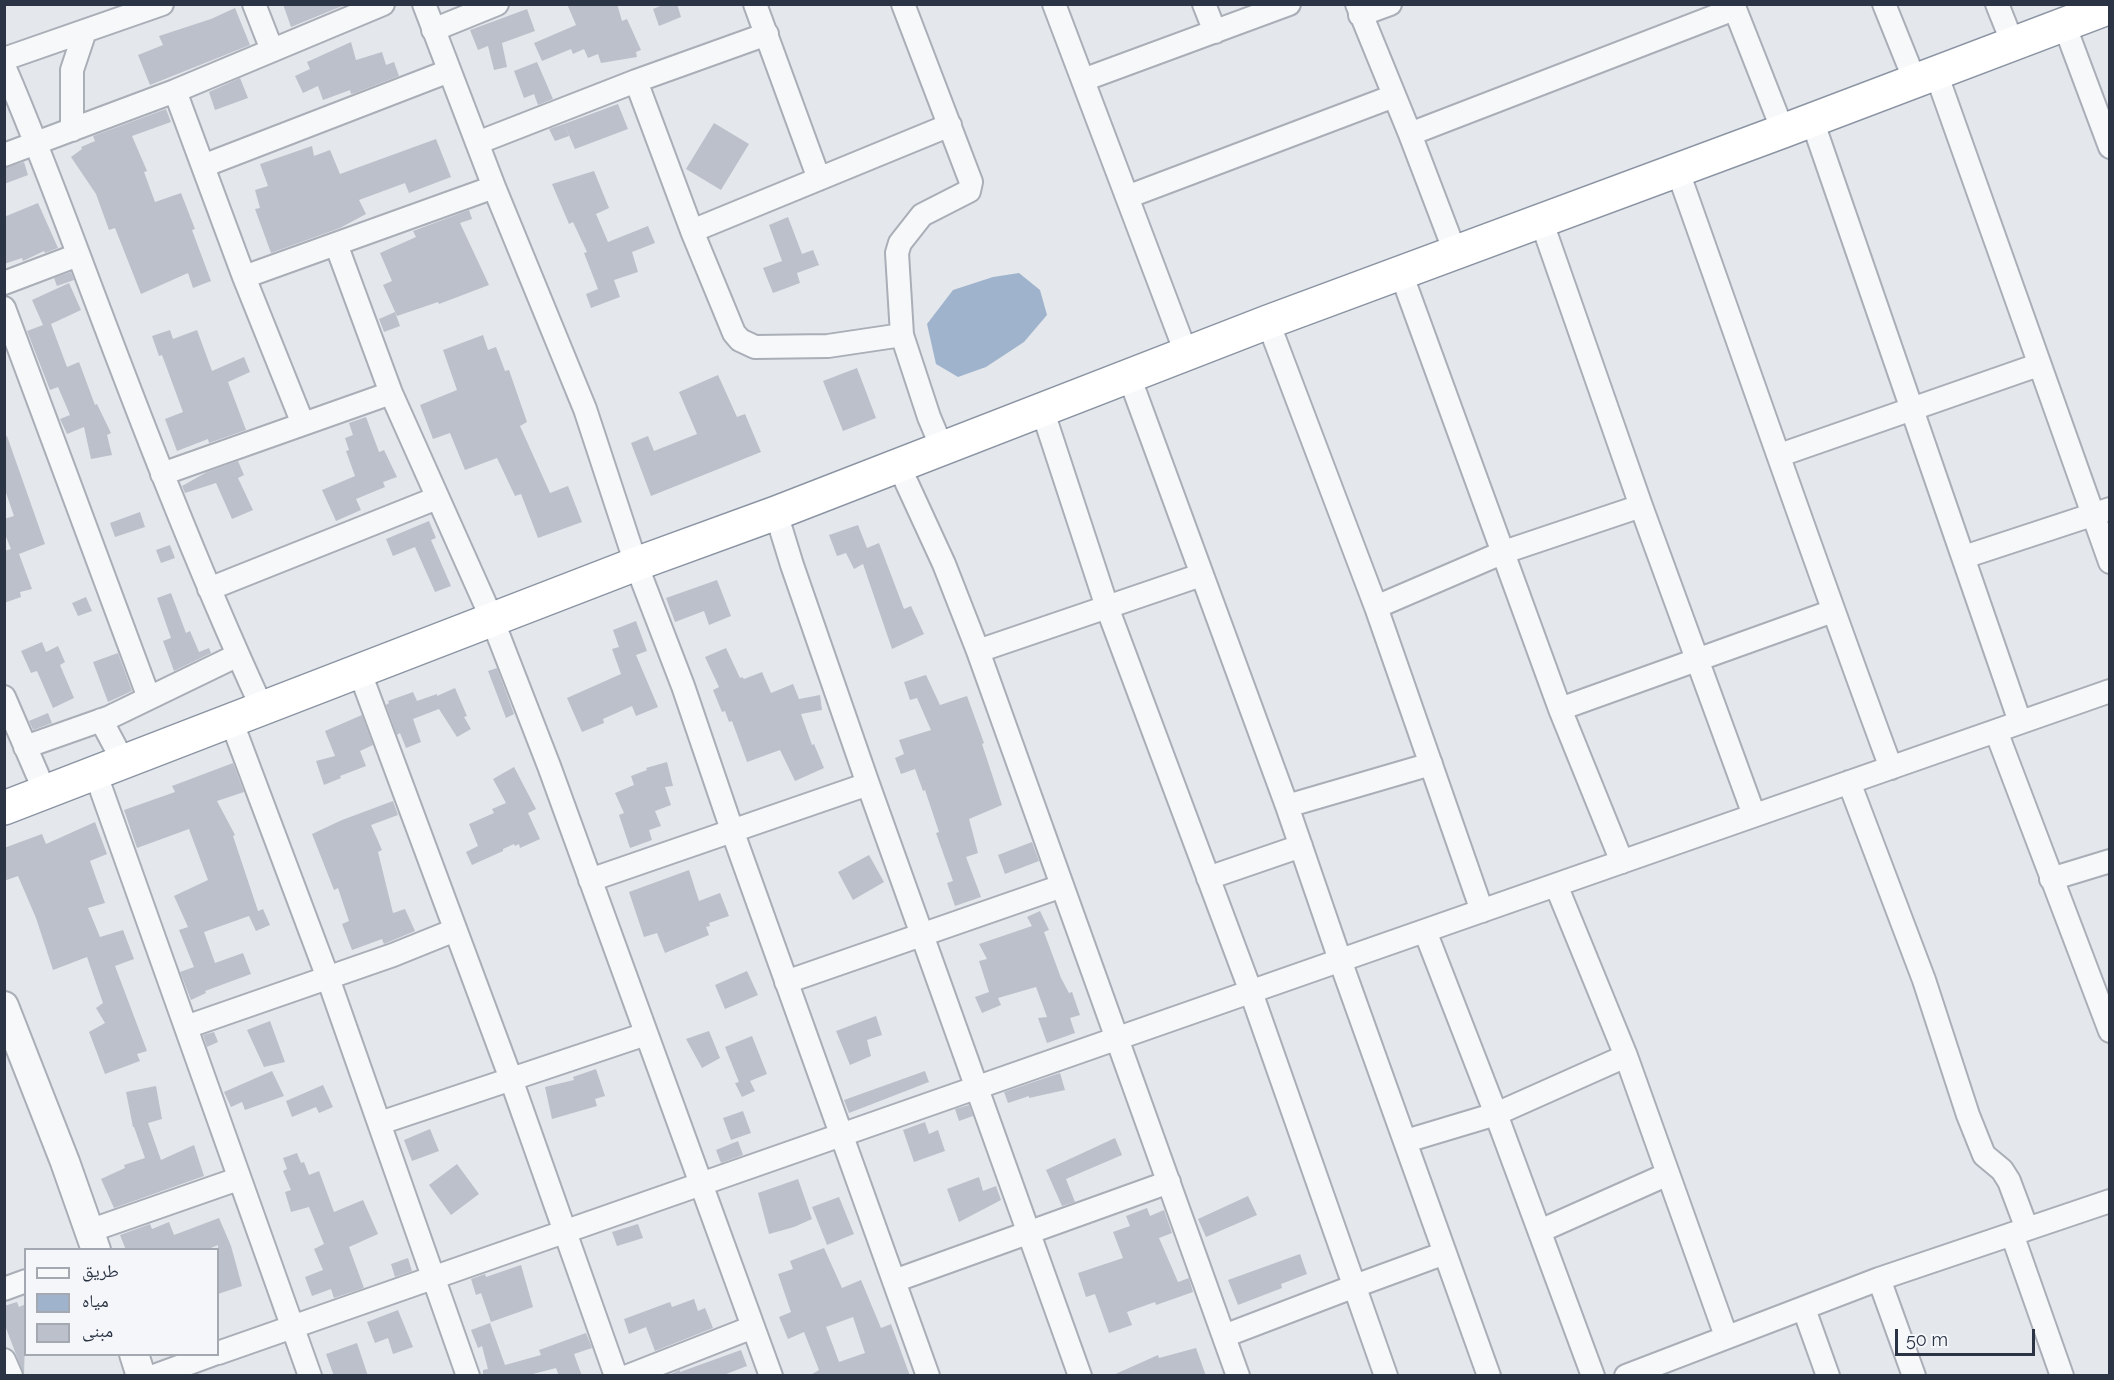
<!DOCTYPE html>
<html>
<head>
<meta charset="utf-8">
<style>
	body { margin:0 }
	#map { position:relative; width:2114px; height:1380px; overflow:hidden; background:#e4e7ec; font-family:Raleway,"Noto Naskh Arabic",sans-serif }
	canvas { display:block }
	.frame { position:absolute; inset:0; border:6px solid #2b3445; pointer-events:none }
	.legend { position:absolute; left:24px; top:1248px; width:195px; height:108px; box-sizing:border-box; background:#f4f6f9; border:2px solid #a4a8b1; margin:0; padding:8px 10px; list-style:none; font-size:18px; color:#2b3445 }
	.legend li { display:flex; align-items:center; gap:12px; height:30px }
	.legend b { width:30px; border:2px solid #a4a8b1 }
	.scale { position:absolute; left:1895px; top:1329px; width:140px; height:27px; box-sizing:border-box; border:3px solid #2b3445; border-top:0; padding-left:8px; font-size:18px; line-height:21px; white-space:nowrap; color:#2b3445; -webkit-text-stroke:4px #f4f6f9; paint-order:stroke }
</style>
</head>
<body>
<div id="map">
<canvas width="2114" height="1380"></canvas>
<div class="frame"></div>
<ul class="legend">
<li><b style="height:8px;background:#f7f8fa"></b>طريق</li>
<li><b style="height:16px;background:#9fb4cc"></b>مياه</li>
<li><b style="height:16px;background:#bbc0ca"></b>مبنى</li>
</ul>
<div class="scale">50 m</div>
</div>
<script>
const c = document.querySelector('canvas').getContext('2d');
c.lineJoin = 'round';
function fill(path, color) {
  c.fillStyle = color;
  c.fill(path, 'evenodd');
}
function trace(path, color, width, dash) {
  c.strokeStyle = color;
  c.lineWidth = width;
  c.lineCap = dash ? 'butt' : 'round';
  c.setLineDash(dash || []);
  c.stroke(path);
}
fill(new Path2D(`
	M1019,273L1040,290L1047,315L1024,342L986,367L958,377L936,364L927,324L953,290L993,277Z`), '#9fb4cc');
fill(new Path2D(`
	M283,4H347L291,27Z
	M567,4H617L622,21L627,19L641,50L636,52L637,57L601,63L598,54L588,58L584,49L573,54L571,49L542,61L534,43L576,25Z
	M665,4H677L681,17L659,26L653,9Z
	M235,8L250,45L150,85L138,55L163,45L159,36L211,19Z
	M527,9L535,31L502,43L507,67L494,70L488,46L478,50L470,30Z
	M351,42L356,60L382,52L386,65L394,62L399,76L355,93L351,94L350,90L323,100L318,86L303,93L295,76L310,69L307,62Z
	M537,62L553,99L538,105L534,94L524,98L514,71Z
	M240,78L248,98L215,110L209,92Z
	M618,104L628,129L575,149L564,124Z
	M166,109L171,122L132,136L147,171L144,172L155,202L181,193L195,229L192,230L211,281L193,288L188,273L141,294L115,228L109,230L96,194L71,157L82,149L81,147L95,141L93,136Z
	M714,123L749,144L721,190L686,169Z
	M564,124L569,136L555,141L549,129Z
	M436,139L451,177L409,193L405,183L359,200L366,214L340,228L271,253L255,209L260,208L255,190L268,186L260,164L312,146L314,156L330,150L340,174Z
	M24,162L28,175L4,184V168Z
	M594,171L609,208L596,214L608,242L648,226L655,243L632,252L638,272L614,280L620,297L591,308L586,294L598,289L584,253L587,252L573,222L569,224L552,184Z
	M38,203L58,248L45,253L44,251L23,261L22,258L4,264V217Z
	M469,210L472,219L460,223L489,285L439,304L438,302L397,316L383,285L392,281L380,253L416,237L413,231Z
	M788,217L802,254L813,250L819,265L797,273L800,283L773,293L763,268L782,261L769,225Z
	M71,272L74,280L57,286L54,278Z
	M69,283L81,310L51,324L67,367L79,362L95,405L97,404L111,433L107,435L112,455L91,459L84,427L67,434L60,419L70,415L58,387L50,390L27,331L43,325L32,300Z
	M395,312L400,326L384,332L379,319Z
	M170,330L173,339L197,330L212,371L244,357L250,372L228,382L246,430L209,443L208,439L177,451L165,419L183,412L162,355L159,356L152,336Z
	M483,335L488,350L496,347L505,371L509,370L527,422L520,426L550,493L568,486L582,522L538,538L521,494L515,496L497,458L465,470L450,433L433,439L420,405L457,390L443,350Z
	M857,368L876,418L843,431L823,381Z
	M718,375L737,417L745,414L761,452L651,496L631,443L648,436L654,451L697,434L679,392Z
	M366,417L379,452L384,450L397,477L383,482L385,487L356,499L361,510L336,521L322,490L355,476L346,451L349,450L345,438L353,435L349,423Z
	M7,436L45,544L19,554L32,589L20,592L21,597L4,603V551L11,549L4,532V519L14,516L4,487V437Z
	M238,461L244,475L238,478L253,510L232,519L216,483L185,493L182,486L207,472Z
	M140,512L145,527L115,537L110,523Z
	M429,521L436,538L431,540L451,586L435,592L415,547L393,556L386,539Z
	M858,525L867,548L879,543L904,609L911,606L924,634L892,649L863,564L854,569L846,553L837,556L829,535Z
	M170,545L175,558L161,563L156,550Z
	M717,580L731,616L709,625L704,611L675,622L666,598Z
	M171,593L186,633L190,631L199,652L209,648L211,653L174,671L163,641L171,638L157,598Z
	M86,597L92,611L78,616L72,603Z
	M636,621L647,651L636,655L658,707L636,716L632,706L603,719L604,723L582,732L567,698L621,674L612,649L619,647L613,630Z
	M42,642L46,652L58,646L65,662L60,665L74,698L53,708L37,671L31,673L21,651Z
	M726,648L740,678L742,677L744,679L762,672L771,693L793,684L799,699L820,695L822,710L801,714L812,745L814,744L824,768L795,781L780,750L747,762L732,721L729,722L725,711L722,712L713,690L719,687L705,657Z
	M118,653L132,691L108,702L93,662Z
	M497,668L514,714L506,718L488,671Z
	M926,675L940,705L967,696L984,743L982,744L1002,805L969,819L978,853L966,857L981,897L955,906L947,883L953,881L936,833L939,832L925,790L923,791L915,769L901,774L895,758L904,754L899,740L931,730L917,698L910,700L904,682Z
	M455,688L467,716L464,717L471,729L457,737L439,709L413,719L421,742L406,748L400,733L397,735L386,705L389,703L388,701L413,692L417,701L437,694V696Z
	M48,713L52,723L33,730L29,721Z
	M362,715L373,745L360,751L366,766L340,776L341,778L324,785L316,761L335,756L325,731Z
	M667,762L673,786L665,787L671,805L655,811L661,826L649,830L652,840L630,848L619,815L624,813L615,793L634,785L631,776L647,770L646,768Z
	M233,763L244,792L217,801L235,835L233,836L258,911L263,909L270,925L256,931L249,916L204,932L215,963L243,953L251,974L205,991L206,993L191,1000L180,972L194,967L179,930L188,927L174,896L208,880L189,829L137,848L124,810L175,792L172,786Z
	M514,767L536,809L528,813L540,839L520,848L519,844L515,846L514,844L503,849V851L472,865L466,852L478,846L469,824L494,813L492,809L506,803L493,779Z
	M393,801L398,815L371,825L382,850L378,852L393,913L405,909L415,931L384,944L382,939L352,950L342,924L349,921L338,888L334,890L312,834L342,820Z
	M95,822L107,854L90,861L105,903L88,908L100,937L123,930L134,959L115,966L147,1051L137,1054L140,1061L105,1074L89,1032L105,1023L96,1008L103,1003L87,957L53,970L36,918L18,876L4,881V848L42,834L46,844Z
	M1032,842L1039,861L1005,874L998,855Z
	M869,855L884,882L853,900L838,872Z
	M689,870L699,901L720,893L729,916L709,923L710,926L706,927L709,935L665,953L657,933L644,937L629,892Z
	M1040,911L1049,930L1044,932L1061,978L1069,993L1072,992L1080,1015L1070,1018L1075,1033L1047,1043L1038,1018L1047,1017L1036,987L998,998L1001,1005L982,1013L975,997L989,992L979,961L987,959L979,944L1032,926L1027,917Z
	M747,971L758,995L725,1009L715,985Z
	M876,1016L882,1035L867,1040L871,1056L850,1065L836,1031Z
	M270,1021L285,1062L264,1067L247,1030Z
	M709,1031L720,1058L702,1068L686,1039Z
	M214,1032L218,1042L207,1047L203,1035Z
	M752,1036L767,1074L750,1081L755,1091L742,1097L735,1083L739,1082L725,1047Z
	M596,1069L605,1096L595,1099L597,1106L552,1119L545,1087L574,1080L573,1077Z
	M272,1071L284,1096L245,1110L242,1102L231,1107L224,1092Z
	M925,1071L929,1082L849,1113L844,1100Z
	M1060,1073L1065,1090L1029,1098V1096L1008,1103L1004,1092Z
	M323,1085L333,1107L319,1113L316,1107L292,1117L286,1101Z
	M156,1086L162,1119L148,1123L161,1160L194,1145L204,1176L114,1208L101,1179L125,1168L124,1165L145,1158L134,1127H133L126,1092Z
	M969,1105L973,1116L959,1121L955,1109Z
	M743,1111L751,1133L731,1140L723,1118Z
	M925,1122L929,1134L938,1130L945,1151L914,1162L903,1130Z
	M430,1129L439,1151L412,1161L404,1140Z
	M1115,1138L1122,1155L1066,1179L1075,1202L1062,1206L1046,1170Z
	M738,1141L743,1155L721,1163L716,1150Z
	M297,1153L301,1163L304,1162L309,1175L319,1171L334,1212L363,1200L378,1234L349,1247L364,1288L334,1298L331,1289L312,1296L305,1277L323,1270L314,1249L324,1244L309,1207L291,1212L285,1192L291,1190L283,1171L287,1169L283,1158Z
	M457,1164L479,1194L451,1215L429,1185Z
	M979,1177L983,1191L996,1186L1001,1200L959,1222L947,1189Z
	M798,1179L812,1219L794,1227L769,1234L758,1193Z
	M1248,1196L1257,1215L1206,1237L1198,1219Z
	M839,1197L854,1234L827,1245L812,1207Z
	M1147,1208L1150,1216L1164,1210L1172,1233L1159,1238L1178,1282L1189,1278L1193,1292L1156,1305L1155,1302L1127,1312L1132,1325L1109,1333L1095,1294L1086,1297L1078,1273L1123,1258L1113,1232L1130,1226L1126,1216Z
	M219,1218L231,1246L242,1286L218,1294V1245L206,1250H126L120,1235L150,1224L152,1229L169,1222L174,1235Z
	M638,1224L643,1238L617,1246L612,1232Z
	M824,1248L842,1288L861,1280L881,1328L891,1324L910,1376H809L819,1370L804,1332L788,1339L779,1317L791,1312L778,1274L793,1269L790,1261ZM853,1317L865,1353L839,1362L826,1327Z
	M1300,1254L1307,1274L1281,1284L1282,1288L1238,1305L1228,1280Z
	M408,1258L412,1271L395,1277L391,1264Z
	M521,1265L533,1307L491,1322L481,1293L476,1295L471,1279L485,1274L486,1277Z
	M694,1299L698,1311L705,1308L713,1328L655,1351L646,1327L629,1334L624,1319L670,1302L672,1307Z
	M17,1302L19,1307L26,1304L24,1375L4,1323V1306Z
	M398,1310L413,1347L393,1354L388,1338L375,1343L367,1322Z
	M490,1323L505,1365L541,1355L539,1350L586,1333L592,1348L574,1354L582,1376H559L556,1368L525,1376H483V1370L488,1369L482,1346L478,1348L471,1330Z
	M357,1343L368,1376H334L326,1354Z
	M1196,1348L1206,1376H1111L1158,1355L1159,1358Z
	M741,1350L747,1366L721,1376H666L680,1370V1372Z`), '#bbc0ca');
const minor = new Path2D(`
	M254,4L272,50
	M424,4L494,187L585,409L636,564L683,686L732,830L928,1376
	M755,4L819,179
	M1054,4L1186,353
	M1204,4L1215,32
	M1357,4L1410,134L1455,252
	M1733,4L1783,131
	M1884,4L1915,81
	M1997,4L2013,44
	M1360,15L1390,4
	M2064,24L2110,147
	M433,30L497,4
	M4,59L162,4
	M4,66C31,129 55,192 79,256C136,408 194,560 262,708
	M1936,73L2110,562
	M1083,80L1289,4
	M636,81L692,231L734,333L740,340L755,347L828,346L902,335L897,253L900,243L922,215L969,191L971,182L903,4
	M175,91L244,277L303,424
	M1812,120L2020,722
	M72,130V70L85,31
	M1410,134L1734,9
	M477,143L636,81L767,34
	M4,155L175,91L383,4
	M203,166L449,71
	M1677,169C1748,368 1817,569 1891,768
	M1127,197L1394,96
	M1541,220L1641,506L1754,815
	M692,231L950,125
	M336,244L391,393L492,619L549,766L771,1376
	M1401,273L1560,709L1622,862
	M244,277L494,187
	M4,283L78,255
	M4,308L149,698
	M1268,322L1376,607L1482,911
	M902,335L929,417L942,448
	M1129,376L1287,806L1340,960L1489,1376
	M1042,409L1107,607L1251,992L1386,1376
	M1780,455L2038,365
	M898,464L944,564L978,651L1238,1376
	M162,474L391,393
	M776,513L792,565L868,784L1080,1376
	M1964,557L2110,509
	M209,589L437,498
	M1376,607L1504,552L1641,506
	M978,651L1201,575
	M359,670L511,1079L616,1376
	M4,697L45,792
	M1560,709L1833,611
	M101,720L123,761
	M231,720L328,978L468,1376
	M1996,731L2110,1031
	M25,747L110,717L238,655
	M95,772L310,1376
	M1849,782L1924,980L1968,1115L1984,1155L2002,1170L2009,1181L2027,1229
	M1287,806L1431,764
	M1208,878L1301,846
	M2051,879L2110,861
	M590,880L868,784
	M1556,885L1626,1056L1726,1336
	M1425,931L1496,1114L1593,1376
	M786,982L1062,886
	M186,1027L393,955L455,930
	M380,1123L646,1034
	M1406,1141L1496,1114L1626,1056
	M89,1231L238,1179
	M1540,1231L1668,1174
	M2012,1234L2062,1376
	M1879,1279L1914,1376
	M894,1281L1169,1182
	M4,1289L26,1281
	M1804,1309L1828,1376
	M1224,1336L1355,1286L1445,1253
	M218,1353L2110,691
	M4,1360L11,1376
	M154,1376L214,1354
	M628,1376L753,1327
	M1626,1376L1879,1279L2110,1201`);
const tertiary = new Path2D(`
	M4,1006L65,1162L96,1250
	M134,1354L141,1376`);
const trunk = new Path2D(`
	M4,808L636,564L776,513L1268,322L1783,131L2110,7`);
trace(minor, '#a9aeb7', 26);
trace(tertiary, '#a9aeb7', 32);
trace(trunk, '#8b94a3', 36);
trace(minor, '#f7f8fa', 22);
trace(tertiary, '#f7f8fa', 28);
trace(trunk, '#fff', 33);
</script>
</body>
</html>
